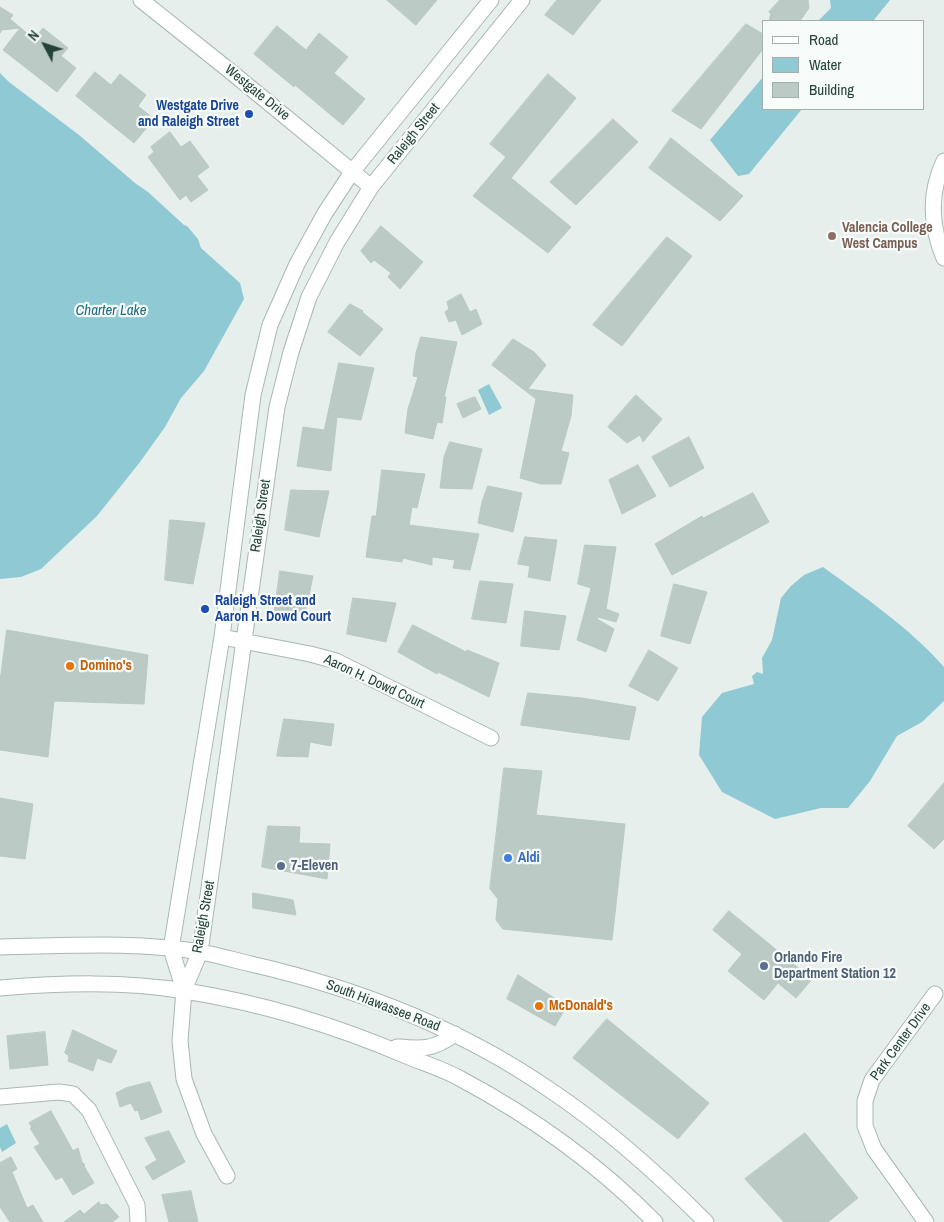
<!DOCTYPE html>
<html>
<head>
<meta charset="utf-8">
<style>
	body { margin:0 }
	#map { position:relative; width:944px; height:1222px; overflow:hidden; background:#e6efeb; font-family:"Archivo Narrow",sans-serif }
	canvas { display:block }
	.legend { position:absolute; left:762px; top:20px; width:162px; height:90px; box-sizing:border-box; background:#f7fbf9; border:1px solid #a3b1ad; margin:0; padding:6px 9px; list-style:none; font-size:15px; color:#24423a }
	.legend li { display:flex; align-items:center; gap:10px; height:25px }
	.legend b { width:25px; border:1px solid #a3b1ad }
	.north { position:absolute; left:20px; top:20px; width:50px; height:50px; -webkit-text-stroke:4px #f7fbf9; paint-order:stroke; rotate:310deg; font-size:14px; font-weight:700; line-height:20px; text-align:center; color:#24423a }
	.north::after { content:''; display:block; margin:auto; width:18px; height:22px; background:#24423a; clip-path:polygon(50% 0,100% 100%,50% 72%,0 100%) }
</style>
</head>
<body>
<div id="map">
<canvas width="944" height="1222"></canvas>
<ul class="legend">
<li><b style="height:6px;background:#fff"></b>Road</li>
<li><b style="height:14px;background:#8ec9d4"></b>Water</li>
<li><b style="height:14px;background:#bbcac4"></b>Building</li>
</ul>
<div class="north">N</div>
</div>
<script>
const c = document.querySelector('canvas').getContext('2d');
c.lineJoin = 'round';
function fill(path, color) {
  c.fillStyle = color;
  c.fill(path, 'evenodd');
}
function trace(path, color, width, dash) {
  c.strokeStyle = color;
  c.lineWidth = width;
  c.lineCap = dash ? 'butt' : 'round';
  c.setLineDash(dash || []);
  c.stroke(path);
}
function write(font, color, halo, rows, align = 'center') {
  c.font = font + ' "Archivo Narrow",sans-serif';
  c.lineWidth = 4.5;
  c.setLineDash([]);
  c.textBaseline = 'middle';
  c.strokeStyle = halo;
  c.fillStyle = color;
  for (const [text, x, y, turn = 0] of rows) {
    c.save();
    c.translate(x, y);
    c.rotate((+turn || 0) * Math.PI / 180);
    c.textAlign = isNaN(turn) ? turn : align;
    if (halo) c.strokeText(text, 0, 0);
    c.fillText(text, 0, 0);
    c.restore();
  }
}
fill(new Path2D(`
	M830,0H890L873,21H818L831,8Z
	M0,73L9,82L79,135L135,183L148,192L184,225L187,226L198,239L201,248L240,283L244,299L204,371L181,398L165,427L140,462L97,516L41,569L21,577L0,579Z
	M763,77V109H802L749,174L738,176L710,140Z
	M489,384L502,408L489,415L478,390Z
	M823,567C863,596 911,629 944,667V701L922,722L897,736L870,781L848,808H821L775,819L722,792L699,755L702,717L722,693L754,684L752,676L757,672L763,674L762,658L772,640L781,598L791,586L804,575Z
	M7,1124L16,1143L2,1152L0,1147V1128Z`), '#8ec9d4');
const building = new Path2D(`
	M387,0H437L416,25Z
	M557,0H601L573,35L545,15Z
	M780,0H808L809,8L800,21H769L771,13L769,12Z
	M0,7L13,15L10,19L34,39L43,28L68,48L61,56L76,68L57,92L3,50L20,28L2,30L0,33Z
	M746,24L763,34V49L701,129L672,111Z
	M277,26L306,50L319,33L348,57L334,73L365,99L343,125L295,85L294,87L254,54Z
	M95,72L111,85L120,74L146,95L138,106L154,119L134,143L76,96Z
	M548,74L576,98L511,178L571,227L548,253L473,196L506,157L490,144Z
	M613,119L638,142L576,205L550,182Z
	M170,132L181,147L190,141L209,167L197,176L208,190L191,202L186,195L180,200L148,157L154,152L151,147Z
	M671,138L743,196L720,221L649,168Z
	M381,226L423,262L400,289L388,277L391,273L374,260L371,263L361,251Z
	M667,237L692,256L622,346L593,325Z
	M461,294L470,312L476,309L482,324L462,335L456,320L449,322L445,312L449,309L447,302Z
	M350,304L363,311L362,312L383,329L360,356L328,332Z
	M421,337L457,342L444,397H446L442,423L437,422L433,439L405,433L408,409L418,377L413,376L416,353Z
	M513,339L534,352L546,365L528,389L573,395L571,416L561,451L569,453L561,484H541L520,478L536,399L492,365Z
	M339,363L374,368L361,420L337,417L331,471L297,466L303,427L324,430Z
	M636,395L662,419L643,442L640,435L627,443L608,427Z
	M475,397L481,409L463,418L457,404Z
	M689,437L704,468L670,487L652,457Z
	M450,442L482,449L472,489L440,488L444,457Z
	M638,465L656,496L622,514L609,480Z
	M382,470L425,474L417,508L412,507L409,525L479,534L470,570L453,568L455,560L432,557V565L403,558L402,562L366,557L372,516H376Z
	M488,486L522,493L513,532L478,523L482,502Z
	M291,490L329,491L319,537L285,530Z
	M753,493L769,522L672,575L655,544L702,516L703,518Z
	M170,520L205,523L193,584L165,580Z
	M525,537L557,540L550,581L528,577L530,566L518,564Z
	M585,545L616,547L606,609L619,614L616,622L598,617L597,619L614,629L606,652L577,640L591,588L578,584Z
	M280,571L313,576L304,619L274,616Z
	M480,581L513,584L506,623L472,619Z
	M674,584L707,592L690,644L661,636Z
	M353,598L396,603L386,642L347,634Z
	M525,611L566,616L559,650L521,646Z
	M413,625L466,652L467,650L499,663L489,697L438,672L437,674L398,652Z
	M7,630L148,655L144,704L54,701L48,757L0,750V682Z
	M649,650L678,668L658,701L629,686Z
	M528,693L582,698L636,707L629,740L521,725Z
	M284,719L334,724L331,746L310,742L308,757L277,756Z
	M504,768L542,771L536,815L625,824L612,940L503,929L496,920L498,899L490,889Z
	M944,783V839L934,849L908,826Z
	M0,798L33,804L25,859L0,856Z
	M268,826L300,827L299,843L330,844L327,879L262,867Z
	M253,893L293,900L296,915L253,908Z
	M729,911L812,979L796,998L778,983L764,1000L728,971L742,954L713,930Z
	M518,975L567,1006L555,1026L507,999Z
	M607,1019L709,1103L678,1139L573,1058Z
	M73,1030L117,1051L111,1063L97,1058L93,1071L68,1061L69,1056L65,1053Z
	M45,1032L48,1065L10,1069L7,1036Z
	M150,1082L162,1112L141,1120L138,1110L135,1111L131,1103L120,1107L116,1093L126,1088Z
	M51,1111L73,1151L78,1148L82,1162L85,1165L84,1166L94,1183L73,1195L62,1177L56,1180L34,1147L40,1144L30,1128L32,1127L29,1123Z
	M169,1131L185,1162L153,1180L145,1167L157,1160L145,1138Z
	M805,1133L858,1198L828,1222H784L745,1179Z
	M11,1157L17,1169L12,1172L27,1208L33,1205L43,1222H10L0,1207V1163Z
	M191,1191L198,1222H169L162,1195Z
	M99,1202L100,1205L107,1204L119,1217L112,1222H64L80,1210L84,1214Z`);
fill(building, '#bbcac4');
trace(building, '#b8c9c2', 1);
const minor = new Path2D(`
	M141,0L230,71L371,187
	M944,161C929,193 930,225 944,258
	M222,637L310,654L336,661L491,738
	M0,947C67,946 134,941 201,952C217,955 234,960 251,964C356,988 460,1028 550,1090C607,1128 658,1174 706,1222
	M0,988C62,983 124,981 185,991C262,1003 337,1026 409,1057C426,1064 445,1070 461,1079C532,1117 599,1165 655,1222
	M184,990L171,949L222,637L253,395L270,325L297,264L325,213L352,172L491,0
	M397,1047C423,1049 433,1050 455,1034
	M0,1097L59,1092L73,1094L89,1110L137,1205L138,1222
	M227,1176L204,1134L184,1079L180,1041L184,990L200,952L277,407L291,352L309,297L337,242L371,187L522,0
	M926,1222L874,1149L865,1126V1101L872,1080L935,994`);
trace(minor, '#a8b8b2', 17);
trace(minor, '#fff', 15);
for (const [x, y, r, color] of [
	[249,114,5,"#1a4fb4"],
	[832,236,5,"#8d6e63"],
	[205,609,5,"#1a4fb4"],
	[70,666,5,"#e8710a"],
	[508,858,5,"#3f7fe0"],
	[281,866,5,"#5c6f8a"],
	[764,966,5,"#5c6f8a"],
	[539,1006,5,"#e8710a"]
]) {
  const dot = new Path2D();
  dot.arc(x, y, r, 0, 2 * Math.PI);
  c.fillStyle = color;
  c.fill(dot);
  trace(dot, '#f7fbf9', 2);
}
write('14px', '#24423a', '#f7fbf9', [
	["Westgate Drive",257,93,39],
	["Raleigh Street",414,134,-51],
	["Raleigh Street",261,516,-82],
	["Aaron H. Dowd Court",374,682,25],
	["Raleigh Street",204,917,-80],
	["South Hiawassee Road",383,1006,21],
	["Park Center Drive",901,1042,-54]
]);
write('bold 14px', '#164399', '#f7fbf9', [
	["Westgate Drive",239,106],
	["and Raleigh Street",239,122],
	["Raleigh Street and",215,601,"left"],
	["Aaron H. Dowd Court",215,617,"left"]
], 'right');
write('bold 14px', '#785e54', '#f7fbf9', [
	["Valencia College",842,228],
	["West Campus",842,244]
], 'left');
write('bold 14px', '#c56008', '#f7fbf9', [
	["Domino's",80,666],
	["McDonald's",549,1006]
], 'left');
write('bold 14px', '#366cbe', '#f7fbf9', [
	["Aldi",518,858]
], 'left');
write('bold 14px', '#4e5e75', '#f7fbf9', [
	["7-Eleven",291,866],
	["Orlando Fire",774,958],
	["Department Station 12",774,974]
], 'left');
write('italic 15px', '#1c6f80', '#f7fbf9', [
	["Charter Lake",111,311]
]);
</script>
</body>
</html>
